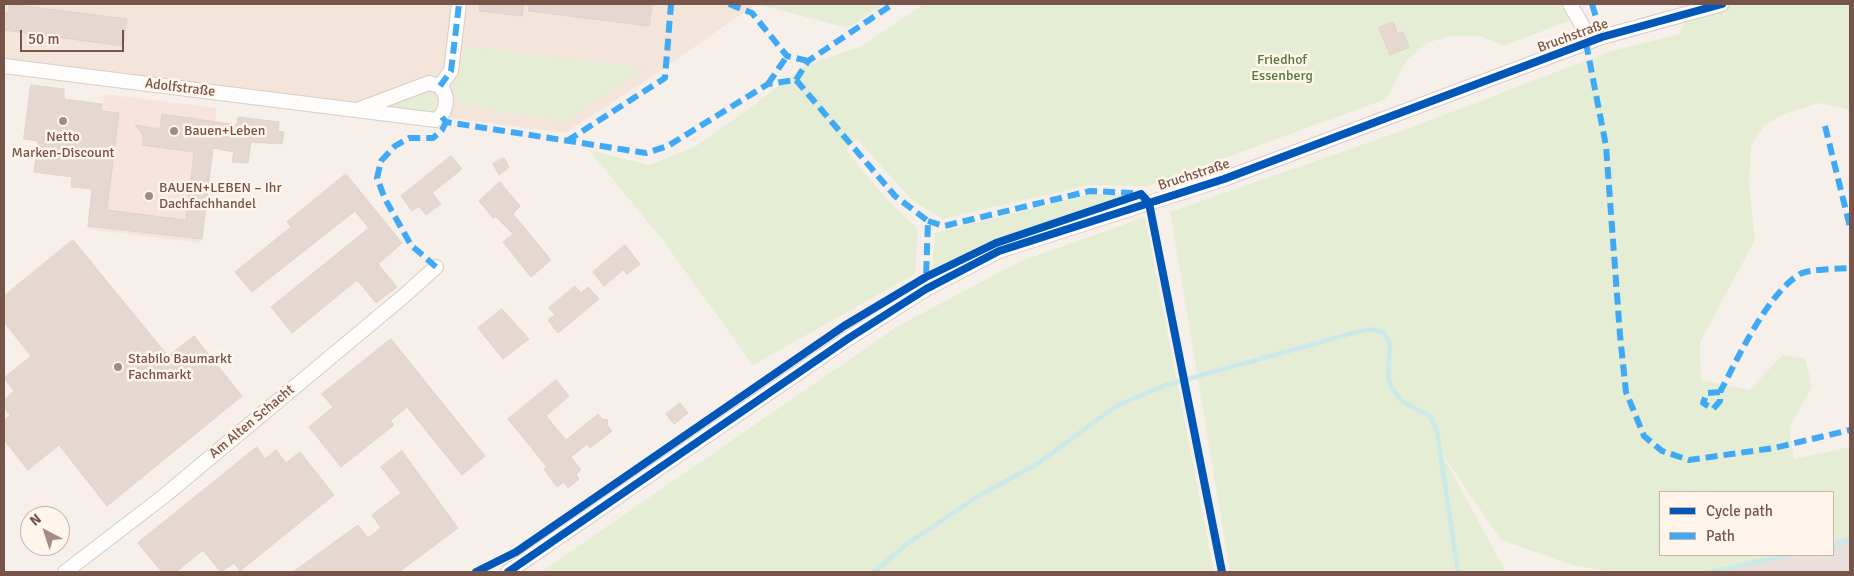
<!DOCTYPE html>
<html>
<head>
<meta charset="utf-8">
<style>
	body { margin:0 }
	#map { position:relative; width:1854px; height:576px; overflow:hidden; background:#f7f0ea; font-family:Signika,sans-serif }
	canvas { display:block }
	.frame { position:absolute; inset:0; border:5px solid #765449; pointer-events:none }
	.legend { position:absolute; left:1659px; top:491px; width:175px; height:65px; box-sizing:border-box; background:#fff5eb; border:1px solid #c8b5aa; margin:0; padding:6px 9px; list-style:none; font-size:15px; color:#765449 }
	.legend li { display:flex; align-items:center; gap:10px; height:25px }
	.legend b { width:25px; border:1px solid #c8b5aa }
	.north { position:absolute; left:20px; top:506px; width:50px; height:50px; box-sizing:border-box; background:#fff5eb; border:1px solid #c8b5aa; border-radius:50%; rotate:320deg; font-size:14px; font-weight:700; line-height:20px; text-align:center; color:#765449 }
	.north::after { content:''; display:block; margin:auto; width:18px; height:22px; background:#a38b81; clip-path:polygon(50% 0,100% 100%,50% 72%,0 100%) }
	.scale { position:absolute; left:20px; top:30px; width:104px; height:22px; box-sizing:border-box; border:2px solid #765449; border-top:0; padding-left:6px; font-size:15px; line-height:18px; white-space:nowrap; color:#765449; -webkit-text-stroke:4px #fff5eb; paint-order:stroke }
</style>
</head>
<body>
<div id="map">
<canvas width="1854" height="576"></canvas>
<div class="frame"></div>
<ul class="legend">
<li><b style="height:6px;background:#0057b8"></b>Cycle path</li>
<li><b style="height:6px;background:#3fa9f5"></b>Path</li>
</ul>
<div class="north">N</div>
<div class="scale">50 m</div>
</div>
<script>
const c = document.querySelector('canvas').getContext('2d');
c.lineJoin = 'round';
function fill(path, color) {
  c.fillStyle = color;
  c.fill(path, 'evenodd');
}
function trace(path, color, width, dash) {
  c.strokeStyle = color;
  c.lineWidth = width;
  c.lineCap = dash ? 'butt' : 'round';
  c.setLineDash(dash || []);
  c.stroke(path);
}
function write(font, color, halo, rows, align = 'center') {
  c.font = font + ' Signika,sans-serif';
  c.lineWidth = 5;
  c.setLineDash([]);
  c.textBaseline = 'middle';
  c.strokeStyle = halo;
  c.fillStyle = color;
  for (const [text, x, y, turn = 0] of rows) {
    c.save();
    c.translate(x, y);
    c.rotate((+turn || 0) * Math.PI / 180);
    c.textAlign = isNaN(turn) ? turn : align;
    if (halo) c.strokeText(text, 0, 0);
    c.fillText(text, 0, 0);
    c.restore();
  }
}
fill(new Path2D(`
	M4,4H756L660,71L565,133L4,60Z`), '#f3e5da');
fill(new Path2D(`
	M104,94L217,108L201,243L87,229Z`), '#f7e4dd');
fill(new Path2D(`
	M1850,536V572H1717L1781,555H1833V541Z`), '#eae0db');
fill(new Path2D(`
	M756,4H884L848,28Z
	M924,4H1563L1571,20L1503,46L1481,36H1450L1427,43L1407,60L1386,99L1148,186L1089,185L942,219L913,201L857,139L846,150L887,200L918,229L915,274L753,365L661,238L589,150L650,165L696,146L750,108L804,66L862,46Z
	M1690,4H1850V110L1820,103L1783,114L1764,126L1751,146L1749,182L1755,240L1700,342L1701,380L1749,390L1783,355L1805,358L1812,387L1789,428L1794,459L1850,447V536L1833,541V492H1660V555H1781L1717,572H1610L1572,565L1501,540L1438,447L1506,572H1230L1170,212L1407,129L1611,51L1680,34Z
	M465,46L643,68L563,122L457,102L453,90L460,73Z
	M426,90L434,96L436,104L432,113L379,108Z
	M1090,194L1129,195L995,239L932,269L935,233Z
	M1145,217L1214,572H541L898,326L1019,262Z`), '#e5edd4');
trace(new Path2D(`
	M1833,545L1850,541
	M874,572L907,544L980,495L1037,464L1116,406L1166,385L1368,329L1383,332L1390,344L1388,377L1391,387L1403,402L1431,417L1437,431L1458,572
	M1711,572L1789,555`), '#cbe9e8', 4.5);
const building = new Path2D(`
	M9,4L127,19L123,46L4,30V13H8Z
	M480,4H524L522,16L480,11Z
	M529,4H652L649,26L529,11Z
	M1393,22L1398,34L1403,32L1409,47L1390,55L1379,28Z
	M31,85L64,89V99L102,104L101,111L119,113L107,210L186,220L194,152L142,145L143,135L135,125L160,129L162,114L237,125L238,117L279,122L278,131L284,132L282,144L251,142L248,163L232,162L234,152L213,148L202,239L88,226L92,189L71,187L72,177L34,172L38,141L24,139Z
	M451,156L462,169L432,193L441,204L426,215L419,206L412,211L401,196Z
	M504,158L509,167L499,175L493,164Z
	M346,174L402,243L378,264L397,287L376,303L357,280L292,333L271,307L369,228L355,211L252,292L235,272L291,227L287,222Z
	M500,182L520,206L513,214L551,260L531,277L503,242L513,234L496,217L493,218L479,201Z
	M73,240L168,356L194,336L242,396L107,506L59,445L28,470L4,440V421L10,415L4,407V400L14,391L4,378L31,356L4,322V296Z
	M625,245L640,264L627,274L623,270L604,286L593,272Z
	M575,286L581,293L588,287L599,299L558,333L548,320L555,315L549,308Z
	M502,309L529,339L503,359L478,328Z
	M391,339L485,456L462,475L407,407L390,421L394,425L341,467L309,427L333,407L322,394Z
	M556,380L569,396L546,416L566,440L598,414L602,419L608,420L607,425L612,431L590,448L587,444L571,457L581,470L576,474L579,479L568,488L564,482L557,487L544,469L547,467L508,419Z
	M680,403L688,413L674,424L666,414Z
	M257,447L265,459L276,450L286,463L300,452L334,495L240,571L234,563L221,572L203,550L176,572H162L138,543Z
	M402,451L458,528L399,572H293L358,525L368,538L381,528L372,515L401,493L381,467Z`);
fill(building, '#e4d8d1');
trace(building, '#e0d2cc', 1);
const minor = new Path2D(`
	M1570,4L1591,41
	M4,66L436,120C446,114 450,96 440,87C437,85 432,84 429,83L357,110
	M440,86L451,71L459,4
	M65,572L164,496L405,295L436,267
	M508,572L849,338L926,289L999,251L1224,179L1602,37L1722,4`);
trace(minor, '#d6ccc7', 16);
trace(minor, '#fefdfc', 14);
trace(new Path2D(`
	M729,4L752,13L787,56L808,61
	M1592,4L1602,37
	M1586,43L1606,146L1620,335L1626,392L1644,436L1662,451L1689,460L1774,448L1850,430
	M796,80L895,196L928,221L926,277
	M768,84L787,56
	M440,86L451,71L459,4
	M442,117L446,122L646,153L668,146L768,84L796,80L808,61L893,4
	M1825,126L1850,227
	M567,141L665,78L671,4
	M928,221L944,226L1090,191L1133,193
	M436,267L411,245L385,199L377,178L381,161L395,146L409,138H433L442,130L446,122
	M1720,392L1707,393L1703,403L1713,409L1720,401V392C1738,358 1767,294 1800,274C1809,269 1838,269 1850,268`), '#3fa9f5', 6, [12, 6]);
trace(new Path2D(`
	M476,572L516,552L844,326L926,277L996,243L1141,194L1149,203L1222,572
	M508,572L849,338L926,289L999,251L1224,179L1602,37L1722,4`), '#0057b8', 8);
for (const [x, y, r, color] of [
	[63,121,5,"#a38b81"],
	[174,131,5,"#a38b81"],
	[149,196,5,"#a38b81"],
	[118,367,5,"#a38b81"]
]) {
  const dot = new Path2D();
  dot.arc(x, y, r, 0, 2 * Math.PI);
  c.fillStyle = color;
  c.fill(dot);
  trace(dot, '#fff5eb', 2);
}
write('14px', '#765449', '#fff5eb', [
	["Bruchstraße",1573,36,-20],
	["Adolfstraße",180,88,7],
	["Bruchstraße",1194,175,-18],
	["Am Alten Schacht",252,422,-40]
]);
write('14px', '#55763e', '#fff5eb', [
	["Friedhof",1282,60],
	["Essenberg",1282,76]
]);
write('14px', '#765449', '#fff5eb', [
	["Bauen+Leben",184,131],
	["Netto",63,137,"center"],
	["Marken-Discount",63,153,"center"],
	["BAUEN+LEBEN – Ihr",159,188],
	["Dachfachhandel",159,204],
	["Stabilo Baumarkt",128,359],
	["Fachmarkt",128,375]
], 'left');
</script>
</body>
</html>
